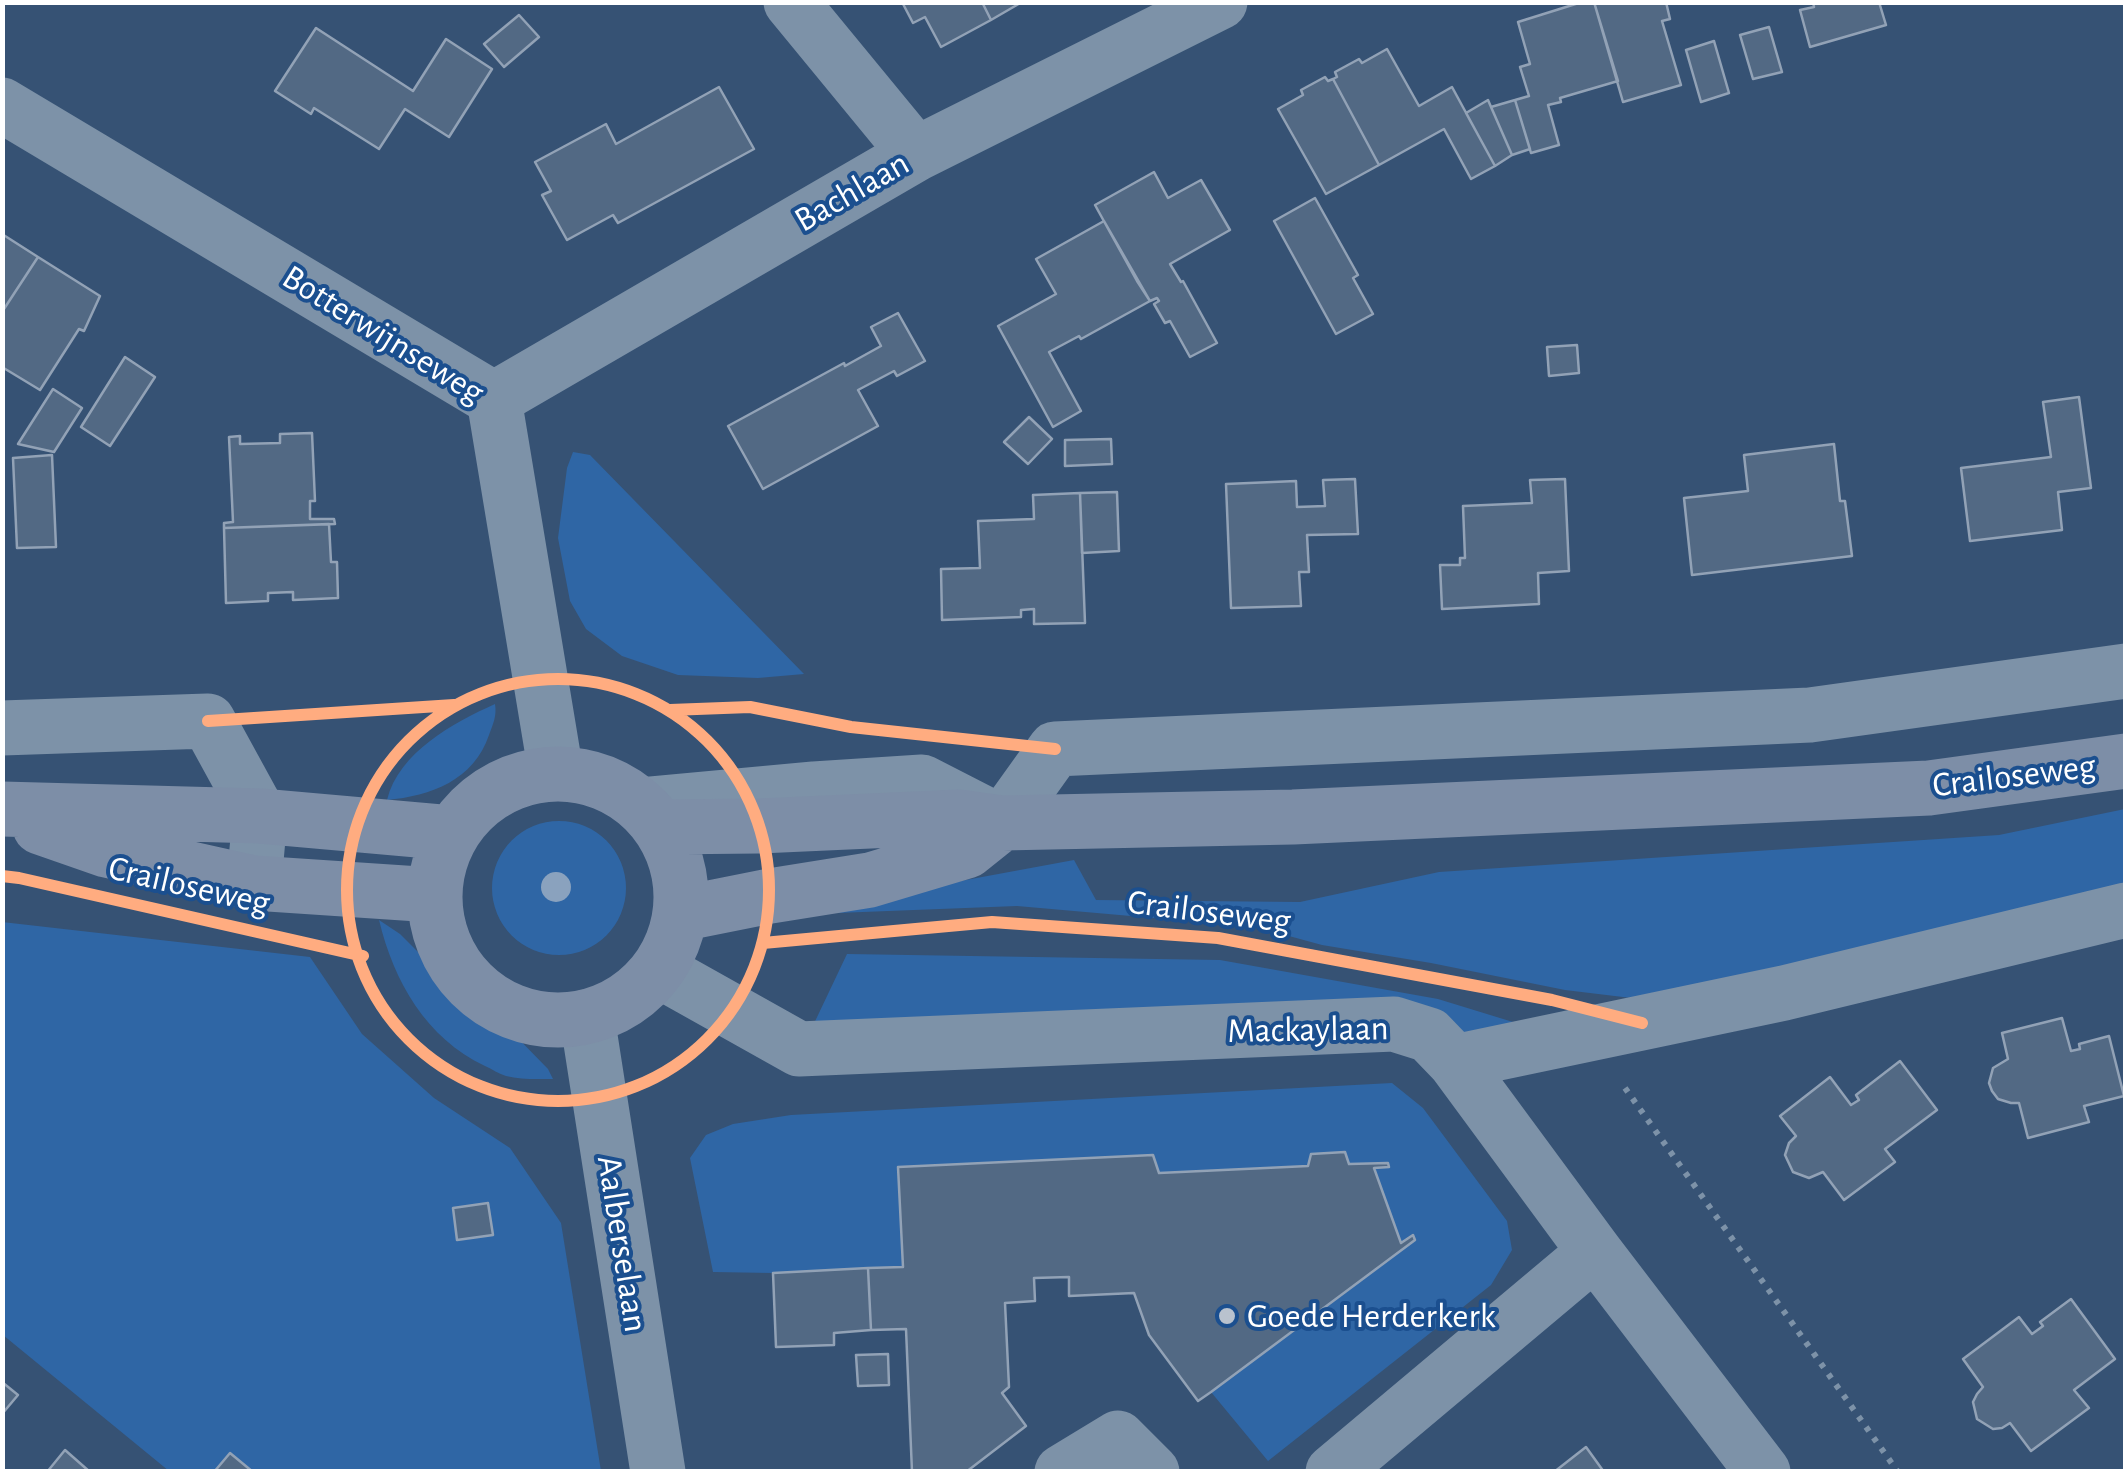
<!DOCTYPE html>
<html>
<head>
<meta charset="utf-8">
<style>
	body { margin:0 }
	#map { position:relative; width:2128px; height:1474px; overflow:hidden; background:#365274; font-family:"Alegreya Sans",sans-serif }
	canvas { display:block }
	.frame { position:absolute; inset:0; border:5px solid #fff; pointer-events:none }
</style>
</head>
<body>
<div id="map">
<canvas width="2128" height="1474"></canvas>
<div class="frame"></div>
</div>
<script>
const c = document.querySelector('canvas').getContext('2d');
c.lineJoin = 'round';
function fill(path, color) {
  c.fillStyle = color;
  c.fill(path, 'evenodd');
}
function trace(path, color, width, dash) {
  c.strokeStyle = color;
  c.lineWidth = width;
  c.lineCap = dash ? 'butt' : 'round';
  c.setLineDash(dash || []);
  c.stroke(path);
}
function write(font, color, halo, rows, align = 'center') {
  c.font = font + ' "Alegreya Sans",sans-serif';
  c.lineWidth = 8;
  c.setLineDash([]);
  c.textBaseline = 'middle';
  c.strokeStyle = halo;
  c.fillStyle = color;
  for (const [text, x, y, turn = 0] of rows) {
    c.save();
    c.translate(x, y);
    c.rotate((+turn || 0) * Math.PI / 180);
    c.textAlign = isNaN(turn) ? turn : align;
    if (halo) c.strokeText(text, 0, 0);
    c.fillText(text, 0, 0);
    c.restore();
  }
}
fill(new Path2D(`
	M573,452L590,455L804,674L758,678L678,675L622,656L586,629L570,601L558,538L567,468Z
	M495,704C497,716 493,724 489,735C474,780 431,796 387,800C399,752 453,723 495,704Z
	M2125,809V891L1681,1004L1565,990L1431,963L1322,945L1256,927L1017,906L837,913L836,904L1074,860L1096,900L1300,902L1439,872L1999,835Z
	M492 888a67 67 0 1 1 134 0a67 67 0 1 1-134 0Z
	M379,920L400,934L422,956L438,980L458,1004L507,1027L548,1069L553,1079C538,1079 521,1080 506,1076C499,1074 492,1069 485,1066C426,1038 394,982 379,920Z
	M2,922L310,957L362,1034L434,1098L510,1148L561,1223L601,1471H169L3,1335Z
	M847,954L1220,960L1438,999L1526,1026L1460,1033L809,1034Z
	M1392,1083L1423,1108L1507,1221L1512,1250L1491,1285L1268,1461L1211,1392L1414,1240L1413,1235L1401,1243L1374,1168L1389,1166L1349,1164L1344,1152L1312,1154L1308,1166L1159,1173L1152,1155L898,1167L903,1267L773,1273L713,1272L690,1158L706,1135L733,1124L791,1115Z`), '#2f66a5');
const building = new Path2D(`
	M902,2H982L991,20L941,47L925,17L913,23Z
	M982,2H1022L991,20Z
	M1582,2H1594L1618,81L1560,98L1561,102L1548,105L1559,145L1531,153L1515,100L1529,96L1520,67L1530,64L1518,22Z
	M1594,2H1666L1670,19L1662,21L1681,85L1623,102Z
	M1813,2H1879L1886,25L1810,47L1800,10L1814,7Z
	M519,15L539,37L504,67L484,44Z
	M1769,27L1782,72L1753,79L1740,35Z
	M316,28L413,91L446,39L492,69L449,137L405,109L379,149L314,108L311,114L275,91Z
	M1714,41L1729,93L1701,102L1686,50Z
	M1387,49L1419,106L1452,87L1495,166L1471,179L1444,129L1379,165L1333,79L1337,77L1335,72L1359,59L1362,63Z
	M1325,77L1328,81L1333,79L1379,165L1326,194L1278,109L1303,95L1301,90Z
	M719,87L754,149L618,223L613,215L567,240L542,195L551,191L535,162L606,124L616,144Z
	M1488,100L1512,155L1495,166L1466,113Z
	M1515,100L1530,149L1512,155L1491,107Z
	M1154,172L1168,198L1201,180L1230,230L1170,264L1181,282L1183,281L1217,343L1190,357L1170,321L1165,323L1154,304L1159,301L1157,298L1150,301L1137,281L1095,205Z
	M1315,198L1358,275L1353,278L1373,314L1336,334L1274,221Z
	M1104,221L1150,301L1081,339L1079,336L1049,352L1081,411L1053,427L998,326L1056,294L1036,259Z
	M2,234L38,257L2,312Z
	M38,257L100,296L84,331L79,329L40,390L2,367V312Z
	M898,313L925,361L897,376L894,371L858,390L878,426L763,489L728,426L844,363L845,366L881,346L871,327Z
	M1577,345L1579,373L1549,376L1547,347Z
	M125,357L155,377L110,446L81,427Z
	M53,389L82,408L54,452L18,444Z
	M2079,397L2091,488L2058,492L2062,530L1970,541L1961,468L2051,457L2043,402Z
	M1029,417L1052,439L1028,464L1004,442Z
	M312,433L315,501H310V519H334L335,524L224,528V523L233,522L229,437L240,436V444L280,443V434Z
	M1111,439L1112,464L1065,466V440Z
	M1834,444L1840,501H1845L1852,556L1692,575L1684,498L1748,491L1744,455Z
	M52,455L56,547L17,548L13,458Z
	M1355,479L1358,534L1307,535L1309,572H1299L1301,606L1231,608L1226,484L1296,481L1297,507L1325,506L1323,480Z
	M1565,479L1569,571L1538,573L1539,604L1442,609L1440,565H1460V558H1465L1463,506L1532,503L1530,480Z
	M1117,492L1119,551L1082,553L1080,493Z
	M1080,493L1085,623L1034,624V609L1021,610V617L942,620L941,569L980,568L978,521L1034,519L1033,495Z
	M329,524L331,562H337L338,598L293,600V592L268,593V601L226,603L224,528Z
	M2062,1018L2071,1051L2080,1049L2079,1044L2109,1036L2124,1096L2084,1106L2089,1122L2028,1138L2019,1103H2011L1998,1099L1992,1091L1989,1083L1993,1068L2008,1059L2002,1033Z
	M1900,1061L1937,1110L1885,1149L1895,1162L1844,1200L1823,1172L1809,1178L1793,1172L1785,1155L1789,1143L1796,1136L1780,1116L1830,1077L1851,1105L1859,1100L1856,1095Z
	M1345,1152L1349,1164L1388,1163L1389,1167L1374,1168L1401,1243L1413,1235L1415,1240L1211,1392L1198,1401L1149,1335L1134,1293L1069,1296V1277L1034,1278L1035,1301L1005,1303L1009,1387L1002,1393L1026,1426L966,1472H912L906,1329L871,1330L868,1268L903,1267L898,1167L1153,1155L1159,1173L1308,1166L1311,1154Z
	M488,1203L493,1235L457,1240L453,1208Z
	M868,1268L871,1330L834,1333V1345L776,1347L773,1273Z
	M2071,1299L2115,1359L2074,1390L2089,1408L2031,1451L2010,1423L2002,1428L1993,1429L1977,1419L1973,1402L1977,1394L1983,1387L1963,1359L2019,1317L2032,1334L2043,1326L2040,1322Z
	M888,1354L889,1385L858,1386L856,1355Z
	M2,1382L18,1395L2,1414Z
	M1586,1447L1604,1472H1554Z
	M65,1450L90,1472H47Z
	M230,1453L253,1472H214Z`);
fill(building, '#526984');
trace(building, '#92a2b6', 2.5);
trace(new Path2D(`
	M1625,1088L1898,1472`), '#7d92a8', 6, [5, 8]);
trace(new Path2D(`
	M791,2L916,154
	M2,105L494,399L556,773
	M494,399L916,154L1220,2
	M2,728L208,721L260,816L254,883
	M641,805L814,789L922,782L1002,823L1055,749L1810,715L2126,671
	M658,970L799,1049L1394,1024L1429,1035L1455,1062L1595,1252L1763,1472
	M587,1017L658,1472
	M1455,1062L1784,993L2126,910
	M1062,1472L1118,1438L1152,1472
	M1333,1472L1595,1252`), '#7d92a8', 55);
trace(new Path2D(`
	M435 897a123 123 0 1 1 246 0a123 123 0 1 1-246 0Z
	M2,809L260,816L452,833
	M40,827L106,850L254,883L434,895
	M660,827L759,826L959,817L1002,823L1293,817L1929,788L2126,761
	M680,914L770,896L870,880L967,851L1002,823`), '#7d8ea7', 55);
trace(new Path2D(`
	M347 890a211 211 0 1 1 422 0a211 211 0 1 1-422 0Z
	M670,710L750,707L851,727L1055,749
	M208,721L454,705
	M2,876L19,878L363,956
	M763,943L992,922L1218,938L1552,1000L1642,1023`), '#ffac80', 12);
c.fillStyle = '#8aa2be';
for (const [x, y] of [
	[556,887]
]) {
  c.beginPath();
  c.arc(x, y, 15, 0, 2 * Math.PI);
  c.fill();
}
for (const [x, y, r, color] of [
	[1227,1316,10,"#b9c2ce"]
]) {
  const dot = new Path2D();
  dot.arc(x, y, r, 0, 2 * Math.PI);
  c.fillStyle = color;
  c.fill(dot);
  trace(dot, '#1b4f8f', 4);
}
write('35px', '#fff', '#1b4f8f', [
	["Bachlaan",852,192,-30],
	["Botterwijnseweg",383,335,32],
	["Crailoseweg",2014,776,-7],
	["Crailoseweg",189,886,13],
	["Crailoseweg",1209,912,7],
	["Mackaylaan",1308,1030,-1],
	["Aalberselaan",622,1244,81]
]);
write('35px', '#fff', '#1b4f8f', [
	["Goede Herderkerk",1247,1316]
], 'left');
</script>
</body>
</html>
